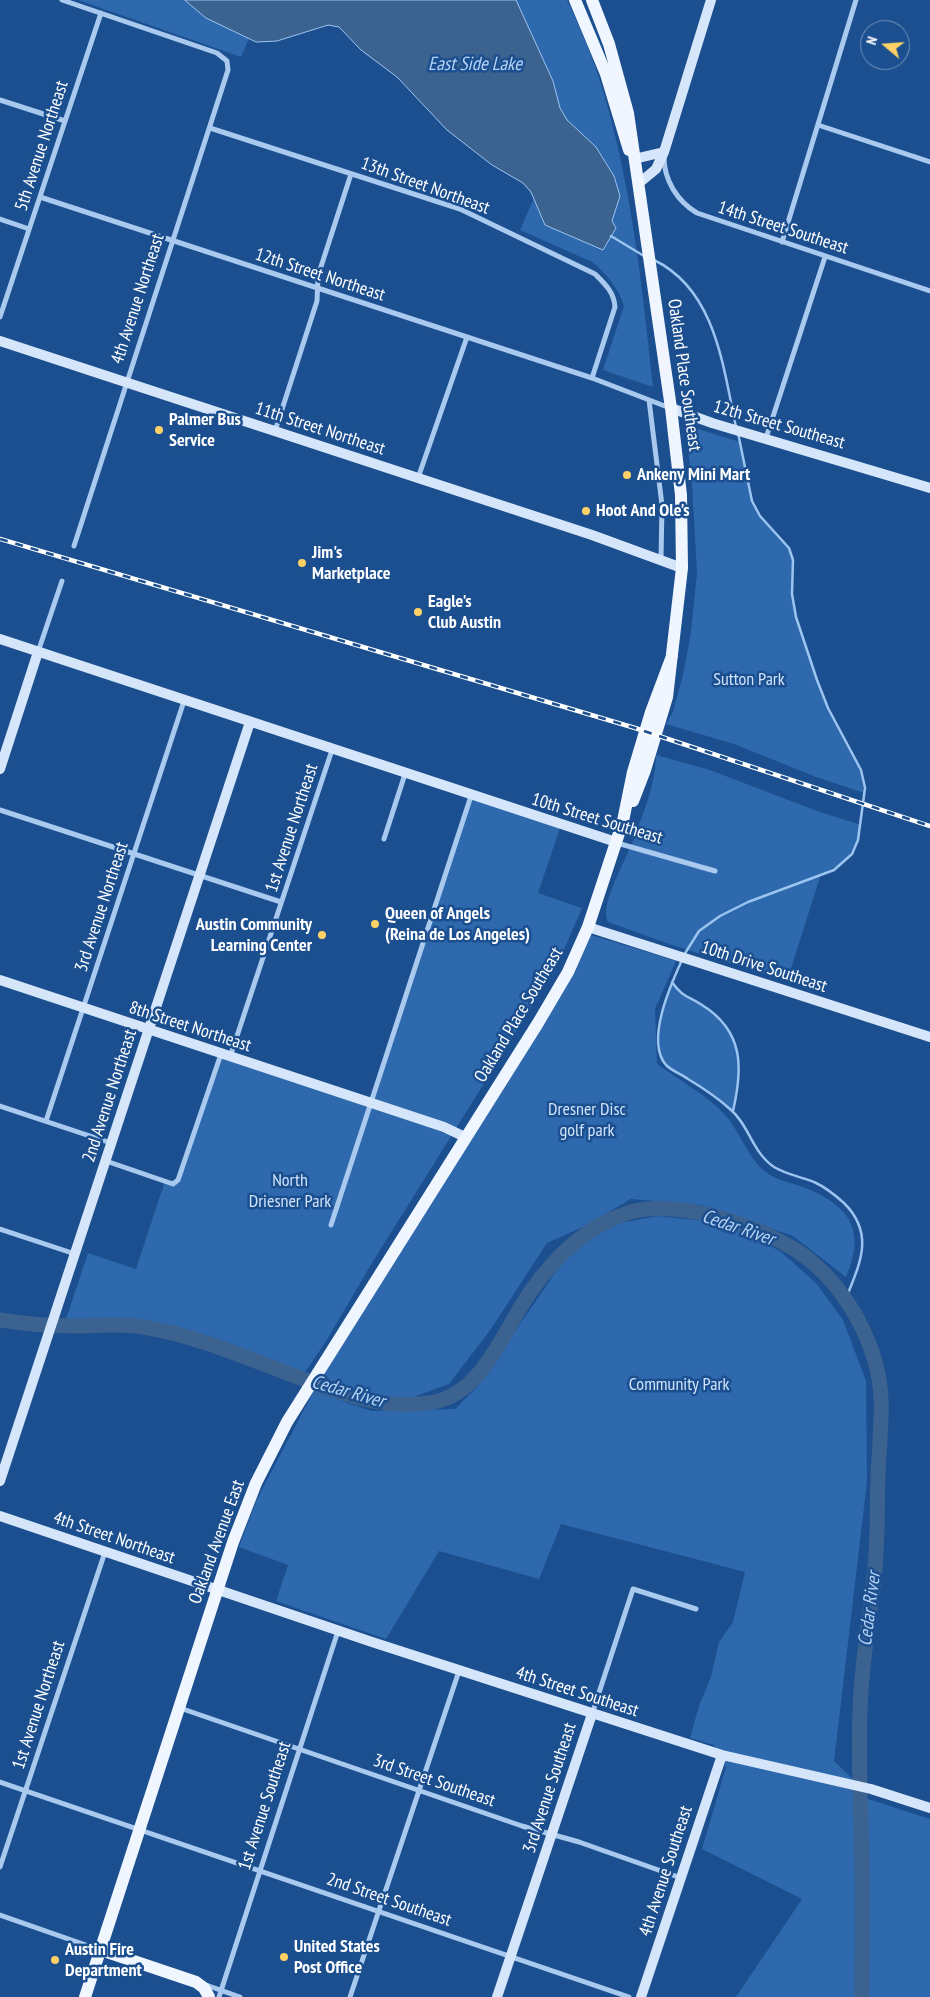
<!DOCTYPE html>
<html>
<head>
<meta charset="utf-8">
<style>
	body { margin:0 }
	#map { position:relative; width:930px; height:1997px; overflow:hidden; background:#1b4f8f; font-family:"PT Sans Narrow",sans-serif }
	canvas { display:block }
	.north { position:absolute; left:860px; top:20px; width:50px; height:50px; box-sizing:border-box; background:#1b4f8f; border:1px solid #7695bc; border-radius:50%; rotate:288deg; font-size:14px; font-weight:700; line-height:20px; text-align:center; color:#fff }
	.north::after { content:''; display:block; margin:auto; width:18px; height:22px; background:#ffd166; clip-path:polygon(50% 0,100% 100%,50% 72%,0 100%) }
</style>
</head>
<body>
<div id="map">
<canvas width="930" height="1997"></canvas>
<div class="north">N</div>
</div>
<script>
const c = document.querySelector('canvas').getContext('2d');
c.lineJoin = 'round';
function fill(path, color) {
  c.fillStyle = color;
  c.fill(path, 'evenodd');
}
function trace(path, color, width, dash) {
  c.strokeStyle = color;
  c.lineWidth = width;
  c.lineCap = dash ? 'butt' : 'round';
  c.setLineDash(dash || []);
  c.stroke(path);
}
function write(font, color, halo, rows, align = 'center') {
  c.font = font + ' "PT Sans Narrow",sans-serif';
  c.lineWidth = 5;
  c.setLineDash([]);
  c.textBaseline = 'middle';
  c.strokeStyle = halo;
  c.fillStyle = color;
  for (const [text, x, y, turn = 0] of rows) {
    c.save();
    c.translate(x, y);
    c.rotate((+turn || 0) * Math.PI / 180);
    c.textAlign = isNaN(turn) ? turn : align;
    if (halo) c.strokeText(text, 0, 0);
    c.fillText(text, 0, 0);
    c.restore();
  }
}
fill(new Path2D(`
	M78,0H567C579,26 591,53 600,81C631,179 642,285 653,387L603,370L624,306C619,289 606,273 592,262L520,230L534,198L523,183L492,165L447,130L397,77L361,50L339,27L328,25L270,42H256L249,38L241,57Z
	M685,425L740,442L752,501L760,516L789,548L793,560L792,594L797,617L828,708L860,769L864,793L816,777L734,744L666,724L673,712L683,675L691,632L697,573L692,484Z
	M656,755L710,770L817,811L861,825C856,850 846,865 821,874L787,981L672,945L608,922C598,905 629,855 635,836C644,811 656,782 656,755Z
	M471,796L561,825L538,893L582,908L555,970L541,992L372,1263L325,1343L301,1378C248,1358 193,1331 136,1326C112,1323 88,1327 64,1325L88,1253L136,1269L165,1181L173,1184L178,1180L221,1054L370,1104Z
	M591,935L676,961L655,1009L657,1064C678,1079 711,1098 727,1117C742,1135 748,1159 767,1173C776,1180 792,1183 803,1187C849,1205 867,1229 846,1277L793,1236L701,1205L631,1199L583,1227L547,1243L491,1329L449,1384L411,1398L369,1397L319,1380Z
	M672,982C682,997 688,996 702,1005C744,1031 743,1068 733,1111C720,1102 708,1092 695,1083C686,1077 673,1073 666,1065C649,1046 664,1003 672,982Z
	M658,1216L705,1221L752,1235L781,1252L816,1283L843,1320L866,1381L867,1482L834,1761L857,1783L856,1795L930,1819V1997H736L802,1899L702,1849L726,1767L714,1745L690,1738L699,1706L711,1677L719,1642L733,1622L745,1572L561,1524L539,1579L439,1551L386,1639L276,1601L288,1565L239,1547L257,1499L315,1389L347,1403L372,1411L455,1409L478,1386L563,1261L590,1238L620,1223Z`), '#2e69ad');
const water = new Path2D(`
	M185,0H516L553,81L560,108L567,120L596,147L614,176L620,196L612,221L616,228L603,250L545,225L531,192L523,183L492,165L447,130L397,77L361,50L339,27L328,25L277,41L256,42L206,18Z`);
fill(water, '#3c6290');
trace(water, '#9cc4f0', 1);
trace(new Path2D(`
	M611,236L644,256
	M654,260C716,290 723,367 736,427
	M684,955L699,931L720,916L748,902L834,870L852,854L858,840L865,788L861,770L828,708L817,680L796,617L792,594L793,560L789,548L760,516L752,501L738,433
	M682,960C671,984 645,1041 666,1065C672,1071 681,1074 688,1079C703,1088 718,1098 731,1110C749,1125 752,1152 774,1167C787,1175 803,1177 816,1183C827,1188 835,1195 844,1203C876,1235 859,1265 845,1301
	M672,982C682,997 688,996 702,1005C744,1031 743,1068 733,1111`), '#9cc4f0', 2.5);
trace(new Path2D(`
	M0,1320C25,1324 51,1326 76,1326C98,1326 120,1323 143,1327C193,1335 240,1355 287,1373C336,1391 381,1412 434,1402C484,1392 504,1329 531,1291C556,1256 585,1227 627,1213C666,1201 722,1216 759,1231C774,1238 790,1245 803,1255C846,1286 879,1346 881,1399C882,1424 879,1450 878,1475C877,1506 878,1537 875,1568C871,1615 861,1662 860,1710C858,1761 861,1811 862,1862C863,1907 862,1952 862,1997`), '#3c6290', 15);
trace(new Path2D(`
	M62,0L217,53L227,61L228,70L74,546
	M0,100L65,121
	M818,125L930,162
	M210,128L460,209L595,274C605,284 614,292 615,307L592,378
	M664,157C664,180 677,201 697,213L930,291
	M40,197L592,378L670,408
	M0,219L29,229
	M782,242L856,0
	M0,317L101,13
	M649,400L662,505L661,560
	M275,431L317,301L318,276L351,174
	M766,438L825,257
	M418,478L467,337
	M38,652L62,581
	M0,810L281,902
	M384,839L405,774
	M617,843L715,871
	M230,1057L332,750
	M0,1106L111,1143
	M46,1121L184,701
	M106,1161L173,1184L178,1180L221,1054
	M331,1225L471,796
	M0,1229L75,1254
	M180,1708L522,1826L579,1842L681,1878
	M592,1714L633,1589L696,1609
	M0,1782L629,1997
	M0,1867L105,1552
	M0,1915L100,1950
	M206,1985L240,1997
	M219,1997L338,1631
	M350,1997L459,1671`), '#a9c9ee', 5);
trace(new Path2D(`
	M634,159L664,152
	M638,184L656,169L664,152L711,0
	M0,341L592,535L682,568
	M671,408L712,423L930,488
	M0,639L616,842
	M0,769L38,652
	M588,927L930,1037
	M0,980L444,1127L465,1137
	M0,1481L250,722
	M0,1516L372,1642L722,1755L871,1789L930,1808
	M497,1997L592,1714
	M641,1997L722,1755`), '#d6e6fa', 10);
trace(new Path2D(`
	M575,0L606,74L629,150
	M592,0L609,44L628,113L671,408L681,495L682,568L667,697L645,770L633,801
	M101,1950L196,1982L204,1988L209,1997
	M85,1997L233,1542L256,1483L287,1422L538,1023L568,972L588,927L623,821L633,772L651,712L672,656`), '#f0f6ff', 12);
const rail = new Path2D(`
	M0,539L635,728L930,826`);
trace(rail, '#fff', 4.5);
trace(rail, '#1b4f8f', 2.5, [8]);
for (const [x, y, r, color] of [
	[159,430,5,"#ffd166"],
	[627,475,5,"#ffd166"],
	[586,511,5,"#ffd166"],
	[302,563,5,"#ffd166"],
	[418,612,5,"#ffd166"],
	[375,924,5,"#ffd166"],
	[322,935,5,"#ffd166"],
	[284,1957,5,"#ffd166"],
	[55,1960,5,"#ffd166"]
]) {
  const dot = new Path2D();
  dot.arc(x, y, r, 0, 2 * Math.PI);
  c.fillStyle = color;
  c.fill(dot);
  trace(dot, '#1b4f8f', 2);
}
write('18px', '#fff', '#1b4f8f', [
	["5th Avenue Northeast",42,146,-72],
	["13th Street Northeast",425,186,20],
	["14th Street Southeast",783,228,18],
	["12th Street Northeast",320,275,18],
	["4th Avenue Northeast",138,299,-72],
	["Oakland Place Southeast",684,375,82],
	["12th Street Southeast",779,425,16],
	["11th Street Northeast",320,429,18],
	["10th Street Southeast",597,819,17],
	["1st Avenue Northeast",292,828,-72],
	["3rd Avenue Northeast",102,907,-72],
	["10th Drive Southeast",764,967,18],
	["Oakland Place Southeast",519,1015,-59],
	["8th Street Northeast",190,1027,18],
	["2nd Avenue Northeast",110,1096,-72],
	["4th Street Northeast",114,1538,19],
	["Oakland Avenue East",217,1542,-70],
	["4th Street Southeast",577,1692,18],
	["1st Avenue Northeast",39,1705,-72],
	["3rd Street Southeast",434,1781,19],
	["3rd Avenue Southeast",550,1788,-72],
	["1st Avenue Southeast",265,1806,-72],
	["4th Avenue Southeast",666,1871,-72],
	["2nd Street Southeast",389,1900,19]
]);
write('bold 18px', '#fff', '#1b4f8f', [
	["Palmer Bus",169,420],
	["Service",169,441],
	["Ankeny Mini Mart",637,475],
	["Hoot And Ole's",596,511],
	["Jim's",312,553],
	["Marketplace",312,574],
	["Eagle's",428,602],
	["Club Austin",428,623],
	["Queen of Angels",385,914],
	["(Reina de Los Angeles)",385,935],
	["Austin Community",312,925,"right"],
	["Learning Center",312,946,"right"],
	["United States",294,1947],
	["Post Office",294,1968],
	["Austin Fire",65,1950],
	["Department",65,1971]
], 'left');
write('18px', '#cfe3fa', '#1b4f8f', [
	["Sutton Park",749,680],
	["Dresner Disc",587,1110],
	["golf park",587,1131],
	["North",290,1181],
	["Driesner Park",290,1202],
	["Community Park",679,1385]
]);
write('italic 19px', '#b5d3f5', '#1b4f8f', [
	["East Side Lake",475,65],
	["Cedar River",738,1228,19],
	["Cedar River",348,1392,16],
	["Cedar River",870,1609,-83]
]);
</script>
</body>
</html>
